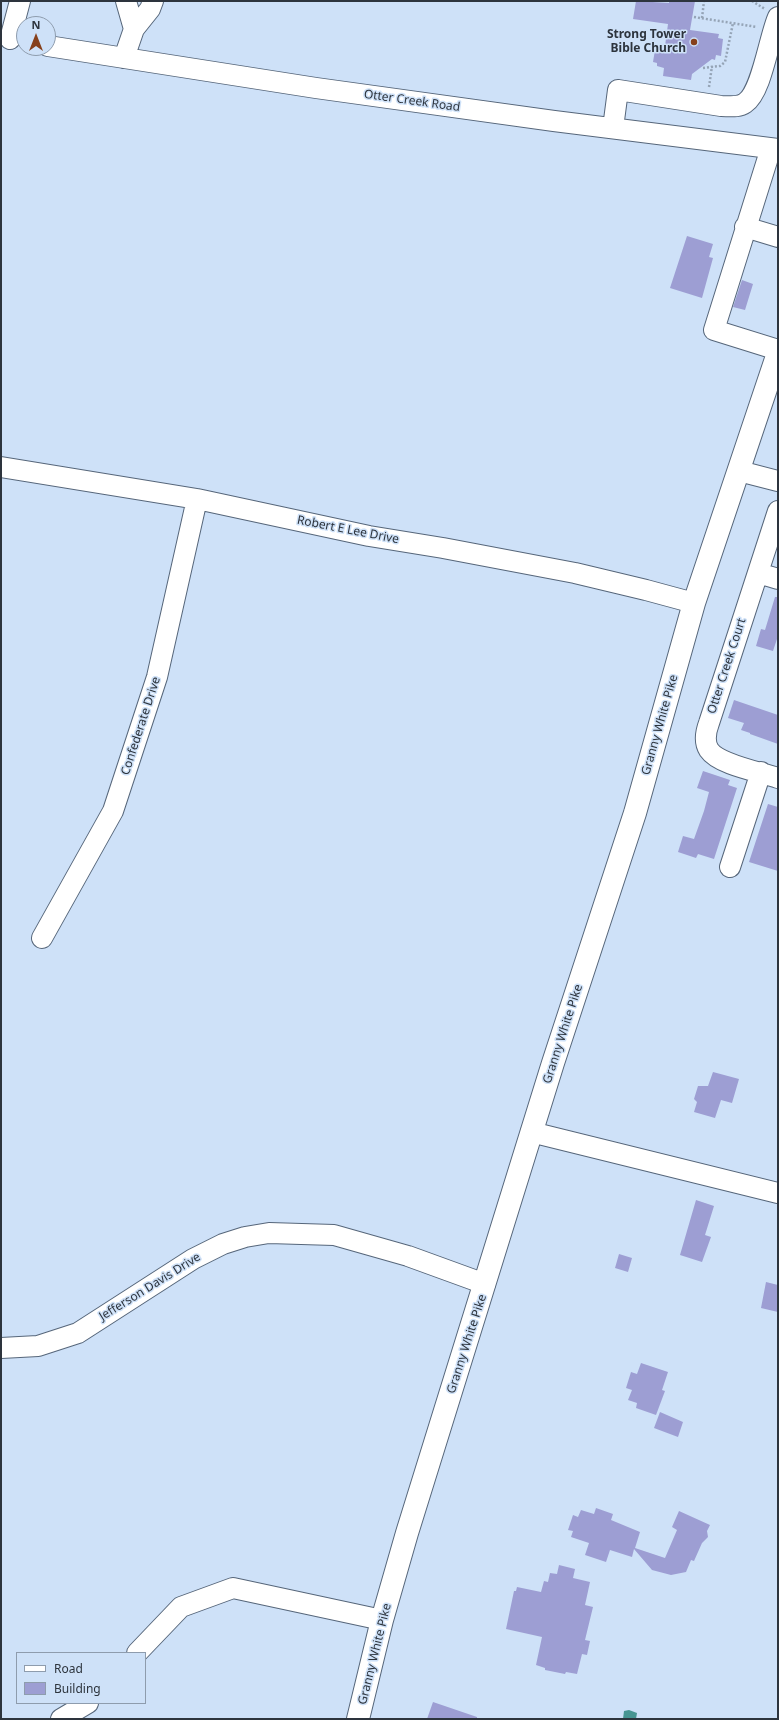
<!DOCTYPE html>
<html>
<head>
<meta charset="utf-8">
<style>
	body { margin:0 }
	#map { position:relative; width:779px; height:1720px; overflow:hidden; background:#cee1f8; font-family:"Noto Sans",sans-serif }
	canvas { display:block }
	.frame { position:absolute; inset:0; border:2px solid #2d343d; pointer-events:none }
	.legend { position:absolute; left:16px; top:1652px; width:130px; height:52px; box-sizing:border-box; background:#cee1f8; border:1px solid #8e9cad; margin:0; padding:5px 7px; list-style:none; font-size:12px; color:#2d343d }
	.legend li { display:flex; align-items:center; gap:8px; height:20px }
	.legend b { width:20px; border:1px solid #8e9cad }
	.north { position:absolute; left:16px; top:16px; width:40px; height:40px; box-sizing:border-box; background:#cee1f8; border:1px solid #8e9cad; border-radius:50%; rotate:0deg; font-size:11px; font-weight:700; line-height:16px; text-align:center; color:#2d343d }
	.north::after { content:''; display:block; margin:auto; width:14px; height:18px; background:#86401c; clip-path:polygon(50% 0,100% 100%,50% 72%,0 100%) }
</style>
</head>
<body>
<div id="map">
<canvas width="779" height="1720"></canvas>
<div class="frame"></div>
<ul class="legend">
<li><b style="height:5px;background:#fff"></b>Road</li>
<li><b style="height:11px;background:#9d9ed3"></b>Building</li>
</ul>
<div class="north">N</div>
</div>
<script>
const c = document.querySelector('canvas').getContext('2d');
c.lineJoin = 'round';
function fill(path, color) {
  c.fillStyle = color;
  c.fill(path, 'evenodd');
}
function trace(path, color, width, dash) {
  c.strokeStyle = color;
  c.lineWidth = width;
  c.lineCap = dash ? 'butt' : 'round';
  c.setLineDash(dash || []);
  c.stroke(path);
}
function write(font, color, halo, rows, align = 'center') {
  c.font = font + ' "Noto Sans",sans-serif';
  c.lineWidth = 3;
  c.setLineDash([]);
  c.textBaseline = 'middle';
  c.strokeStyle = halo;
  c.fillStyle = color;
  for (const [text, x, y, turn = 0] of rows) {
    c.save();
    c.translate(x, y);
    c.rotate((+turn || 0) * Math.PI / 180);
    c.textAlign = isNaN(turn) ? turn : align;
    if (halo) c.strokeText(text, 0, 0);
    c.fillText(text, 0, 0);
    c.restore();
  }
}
fill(new Path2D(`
	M629,1710L637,1713L636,1719H623L624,1711Z`), '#479592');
fill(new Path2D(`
	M636,1L669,3V1H695L690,30L719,34L718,38L723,39L721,56L716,55L715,60L712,59L692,74L691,80L663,76L664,68L657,66V63L653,62L655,50L659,51L660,45L665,46L668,24L633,19Z
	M687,236L713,244L709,257L713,258L702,298L670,288Z
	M742,280L753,284L745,310L733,307Z
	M775,597H778V636L773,651L756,646L761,629L765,630Z
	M734,700L778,715V744L750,734V733L741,730L744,723L728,718Z
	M703,771L730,780L728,785L737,788L714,859L698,854L696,858L678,852L683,836L694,839L704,811L709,792L697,788Z
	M768,804L778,807V871L749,862Z
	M713,1072L739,1079L732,1103L721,1100L715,1118L694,1112L697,1102L694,1099L698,1086H708Z
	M696,1200L714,1206L705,1235L711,1237L702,1262L680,1255Z
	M619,1254L632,1258L628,1272L615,1268Z
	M766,1282L778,1285V1312L761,1308Z
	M641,1363L668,1372L662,1390L665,1391L656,1415L636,1408L637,1403L628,1400L632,1390L626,1388L631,1372L637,1374Z
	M660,1412L683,1422L678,1437L654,1428Z
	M596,1508L613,1514L611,1520L640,1532L635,1548L665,1558L677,1530L672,1527L679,1511L710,1525L707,1531L708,1537L702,1543L694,1561L691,1560L686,1572L671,1575L652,1570L634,1549L632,1557L610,1550L606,1562L585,1555L589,1543L571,1537L573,1531L568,1530L573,1515L578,1517L581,1510L594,1514Z
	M559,1565L575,1569L573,1578L590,1582L585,1605L593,1607L585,1640L590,1641L587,1655L582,1654L577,1674L566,1672L565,1674L545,1670V1668L536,1665L542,1637L506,1629L514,1591H516L517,1587L541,1592L544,1581L548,1582L550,1573L557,1574Z
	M433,1702L477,1717V1719H427Z`), '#9d9ed3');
const minor = new Path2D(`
	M126,1L134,29
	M10,39L20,1
	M48,46L316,88L554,121L778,149
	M124,58L134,29L150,9L153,1
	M613,128L618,90L721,106C729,106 738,108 745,103C762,92 769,37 778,17
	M771,148L714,330L778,350
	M745,227L778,237
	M1,467L197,499L369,536L443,548L575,573L646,590L694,603
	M739,471L778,481
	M778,511L709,723C706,731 704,742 709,750C719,765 761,772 778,778
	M758,573L778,579
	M730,867L761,772
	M42,938L113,811L157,677L197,499
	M531,1132L778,1193
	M1,1348L38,1346L78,1333L193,1259L223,1244L245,1237L269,1233L334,1235L408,1256L485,1284
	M137,1653L181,1607L233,1588L382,1620
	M61,1719L88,1703`);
const major = new Path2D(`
	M358,1719L382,1620L407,1533L553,1063L635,813L694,603L778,353`);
trace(minor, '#56667a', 22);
trace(major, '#56667a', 24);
trace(new Path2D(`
	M752,1L765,9
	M694,17L757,27
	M702,18L704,1
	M703,68L720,66L725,62L733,23
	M709,87L712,66`), '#95a4b6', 2.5, [2, 2]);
trace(minor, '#fff', 20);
trace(major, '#fff', 22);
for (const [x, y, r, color] of [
	[694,42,4,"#86401c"]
]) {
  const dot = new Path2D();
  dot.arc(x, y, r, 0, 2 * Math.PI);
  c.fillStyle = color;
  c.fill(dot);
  trace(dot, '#cee1f8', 1.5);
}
write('bold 12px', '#2d343d', '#cee1f8', [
	["Strong Tower",686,35],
	["Bible Church",686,49]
], 'right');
write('12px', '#2d343d', '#cee1f8', [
	["Otter Creek Road",412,101,8],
	["Robert E Lee Drive",348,530,11],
	["Otter Creek Court",727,666,-72],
	["Granny White Pike",660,725,-74],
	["Confederate Drive",141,726,-72],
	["Granny White Pike",563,1034,-72],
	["Jefferson Davis Drive",150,1287,-32],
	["Granny White Pike",467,1344,-72],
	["Granny White Pike",375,1654,-76]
]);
</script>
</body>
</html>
